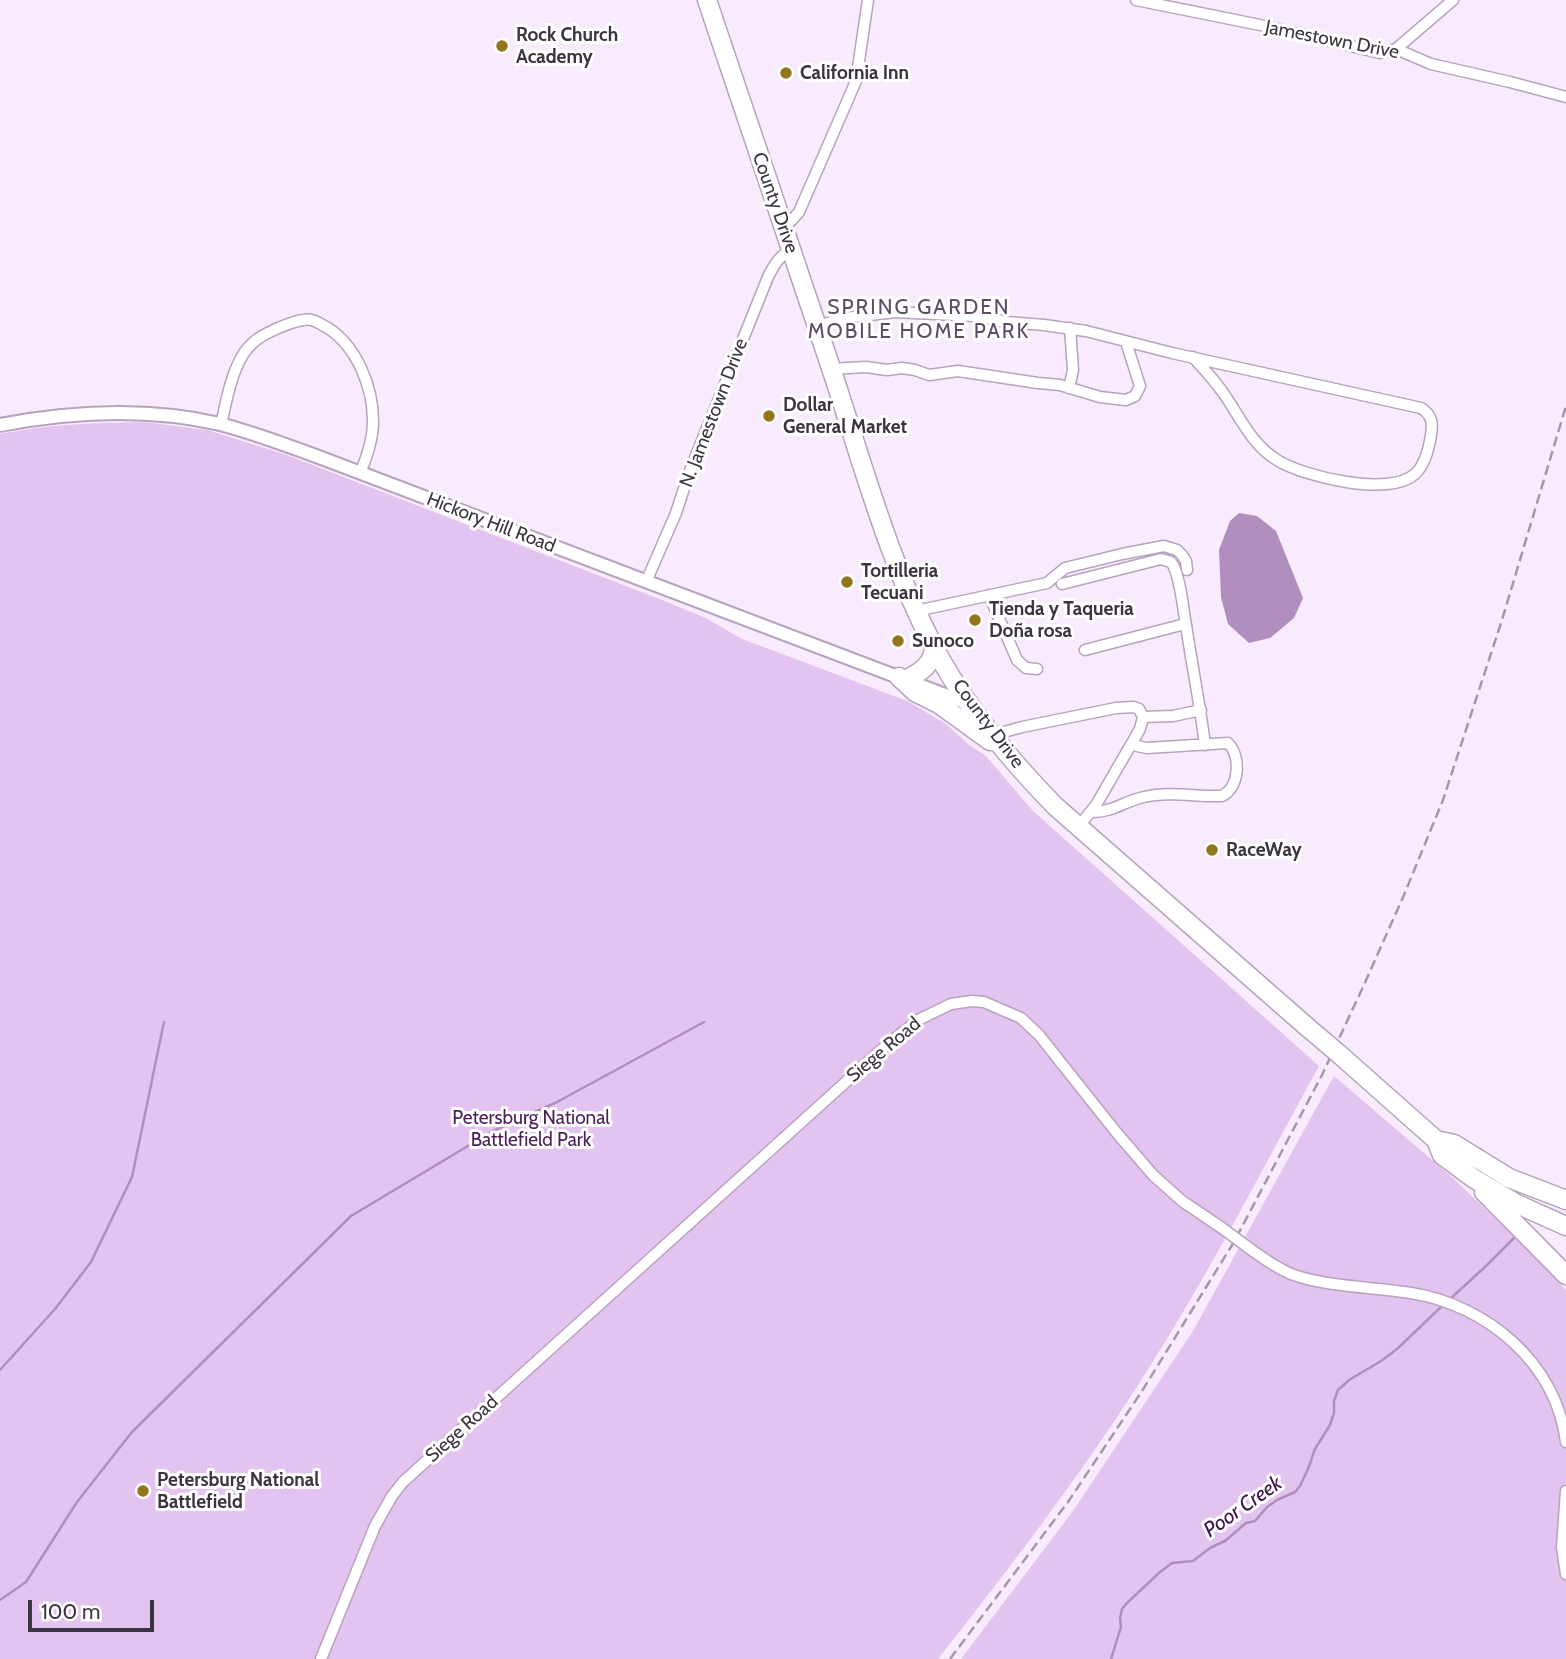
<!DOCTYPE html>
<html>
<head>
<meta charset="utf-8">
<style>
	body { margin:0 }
	#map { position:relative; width:1566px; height:1659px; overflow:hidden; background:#f9ebfe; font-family:Cabin,sans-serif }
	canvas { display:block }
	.scale { position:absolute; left:28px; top:1600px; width:126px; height:32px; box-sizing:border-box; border:4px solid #3c3440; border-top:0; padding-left:9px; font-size:21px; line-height:24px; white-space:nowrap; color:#3c3440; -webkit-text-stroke:5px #fff; paint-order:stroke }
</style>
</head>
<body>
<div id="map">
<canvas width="1566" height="1659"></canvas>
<div class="scale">100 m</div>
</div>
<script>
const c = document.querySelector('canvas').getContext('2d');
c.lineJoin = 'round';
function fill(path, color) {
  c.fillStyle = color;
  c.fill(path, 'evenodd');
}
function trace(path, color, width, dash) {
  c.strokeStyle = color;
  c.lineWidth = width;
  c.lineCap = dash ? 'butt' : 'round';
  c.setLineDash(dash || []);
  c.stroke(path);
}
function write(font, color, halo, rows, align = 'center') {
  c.font = font + ' Cabin,sans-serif';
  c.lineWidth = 6;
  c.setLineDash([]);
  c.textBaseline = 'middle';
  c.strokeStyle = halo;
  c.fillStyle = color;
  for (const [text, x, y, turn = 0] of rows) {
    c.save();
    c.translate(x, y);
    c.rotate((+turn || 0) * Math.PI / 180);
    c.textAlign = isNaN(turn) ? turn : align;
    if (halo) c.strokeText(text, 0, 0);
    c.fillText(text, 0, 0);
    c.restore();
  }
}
fill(new Path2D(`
	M144,422L207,430L284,454L657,598L706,618L742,639L907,701L946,724L968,744L986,756L1032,810L1319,1066C1260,1173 1205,1282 1138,1385C1077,1480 1008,1570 938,1659H0V434C48,424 96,423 144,422Z
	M1334,1076L1453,1178L1540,1262L1566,1290V1659H961L1073,1511L1193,1331Z`), '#e3c3ef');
fill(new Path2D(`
	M1239,513L1257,516L1276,531L1303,598L1294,618L1270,638L1249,643L1228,624L1221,597L1219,550L1230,521Z`), '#b08ebd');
trace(new Path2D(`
	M1450,1299L1486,1266L1516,1236
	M0,1370L55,1309L91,1262L132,1177L164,1022
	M0,1600L26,1582L77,1502L132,1432L351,1216L493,1131L557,1102L704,1022
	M1111,1659L1121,1627L1120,1618L1122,1609L1127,1603L1160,1572L1172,1563L1193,1561L1210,1548L1225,1541L1246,1523L1255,1521L1267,1507L1277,1500L1295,1492L1300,1486L1308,1469L1315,1449L1330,1425L1334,1413V1401L1338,1390L1349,1380L1381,1361L1397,1349L1442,1306`), '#b08ebd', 2.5);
const minor = new Path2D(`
	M1136,0L1265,26L1380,53L1396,49L1431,64L1510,82L1566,97
	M1396,49L1453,0
	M783,225L792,220L799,212L856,81L868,0
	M817,326L845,318L895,312L973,316L1006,322L1044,325L1086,331L1172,353L1421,408C1432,415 1433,423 1431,435C1429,448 1425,465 1415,474C1389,497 1304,477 1277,460C1252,445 1240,417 1224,394C1215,381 1204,369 1193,357
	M831,369L866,367L887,370L902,368L915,370L929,375L958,371L1038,383L1060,385L1100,397L1126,400L1135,396L1140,386L1126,342
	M1069,388L1073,370L1070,328
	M221,425C226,402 231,373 244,353C254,339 263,335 278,328C286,325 295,321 303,320C313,318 320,324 328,328C357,347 373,387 373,421C373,439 367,457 360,473
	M646,582L676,513L689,473L768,277C774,265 779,256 791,250
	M1062,584L1161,559L1171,562C1180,573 1183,609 1186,625C1192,665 1200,705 1205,745
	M989,595L1017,660L1026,668L1037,669
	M916,611L1047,583L1065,568L1122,554L1164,546L1177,550L1182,555L1186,561L1187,570
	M1085,650L1185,624
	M1143,717L1173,716L1201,710
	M993,735L1022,727L1116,708L1134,707L1139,709L1143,717L1140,729L1096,805L1079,826
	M1092,812C1114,812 1124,801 1144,797C1170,791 1196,797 1222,796C1240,787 1241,756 1228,743L1147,748L1132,745
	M1253,1251C1266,1260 1279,1270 1294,1275C1328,1287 1375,1287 1411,1293C1487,1305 1556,1363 1566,1442
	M1566,1491L1562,1547L1566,1574
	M321,1659L375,1526L392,1496L403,1482L889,1043L920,1019L951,1004L972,1001L984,1002L1021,1018L1039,1035L1116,1132L1153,1175L1182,1201L1222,1228`);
const tertiary = new Path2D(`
	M0,425C73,411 147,407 220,424C258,434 295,448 332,462L969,704`);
const trunk = new Path2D(`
	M707,0C748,121 788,241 829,362C863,463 889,567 941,660C971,713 1012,762 1055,806L1306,1026
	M899,677L915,692L939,704L990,741
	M905,680C920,673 934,664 934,646
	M1339,1054L1436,1140L1442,1155L1473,1178L1517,1204L1566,1226
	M1436,1140L1454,1144L1509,1178L1566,1200
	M1484,1192L1566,1275`);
trace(minor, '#b7a2bf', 13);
trace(tertiary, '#b7a2bf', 16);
trace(trunk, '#b7a2bf', 21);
trace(minor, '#fff', 10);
trace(tertiary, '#fff', 12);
trace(trunk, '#fff', 18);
trace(new Path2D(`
	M950,1659L1068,1502L1142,1391L1234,1242L1322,1075L1363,987L1404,895L1443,800L1502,620L1566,406`), '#a398a8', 2.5, [10, 5]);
const minorBridge = new Path2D(`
	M1222,1228L1253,1251`);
const trunkBridge = new Path2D(`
	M1306,1026L1339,1054`);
trace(minorBridge, '#b7a2bf', 13, []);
trace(trunkBridge, '#b7a2bf', 21, []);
trace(minorBridge, '#fff', 10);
trace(trunkBridge, '#fff', 18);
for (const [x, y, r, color] of [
	[502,46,7,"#93751c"],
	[786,73,7,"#93751c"],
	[769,416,7,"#93751c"],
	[847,582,7,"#93751c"],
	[975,620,7,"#93751c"],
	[898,641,7,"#93751c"],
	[1212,850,7,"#93751c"],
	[143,1491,7,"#93751c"]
]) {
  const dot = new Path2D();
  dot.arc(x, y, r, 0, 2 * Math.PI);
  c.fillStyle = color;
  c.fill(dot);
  trace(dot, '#fff', 2.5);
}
write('bold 19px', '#3c3440', '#fff', [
	["Rock Church",516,35],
	["Academy",516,57],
	["California Inn",800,73],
	["Dollar",783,405],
	["General Market",783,427],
	["Tortilleria",861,571],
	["Tecuani",861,593],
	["Tienda y Taqueria",989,609],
	["Doña rosa",989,631],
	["Sunoco",912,641],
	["RaceWay",1226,850],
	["Petersburg National",157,1480],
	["Battlefield",157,1502]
], 'left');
write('19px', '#3c3440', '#fff', [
	["Jamestown Drive",1332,40,11],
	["County Drive",775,203,71],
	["N. Jamestown Drive",714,413,-69],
	["Hickory Hill Road",491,523,21],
	["County Drive",988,724,53],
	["Siege Road",884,1050,-40],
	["Siege Road",462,1429,-42]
]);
write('19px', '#4b205a', '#fff', [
	["Petersburg National",531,1118],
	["Battlefield Park",531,1140]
]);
c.letterSpacing = '2px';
write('21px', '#5e4c66', '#fff', [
	["SPRING GARDEN",919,308],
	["MOBILE HOME PARK",919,332]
]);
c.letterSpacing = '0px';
write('italic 21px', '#3f134e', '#fff', [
	["Poor Creek",1243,1507,-35]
]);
</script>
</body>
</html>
